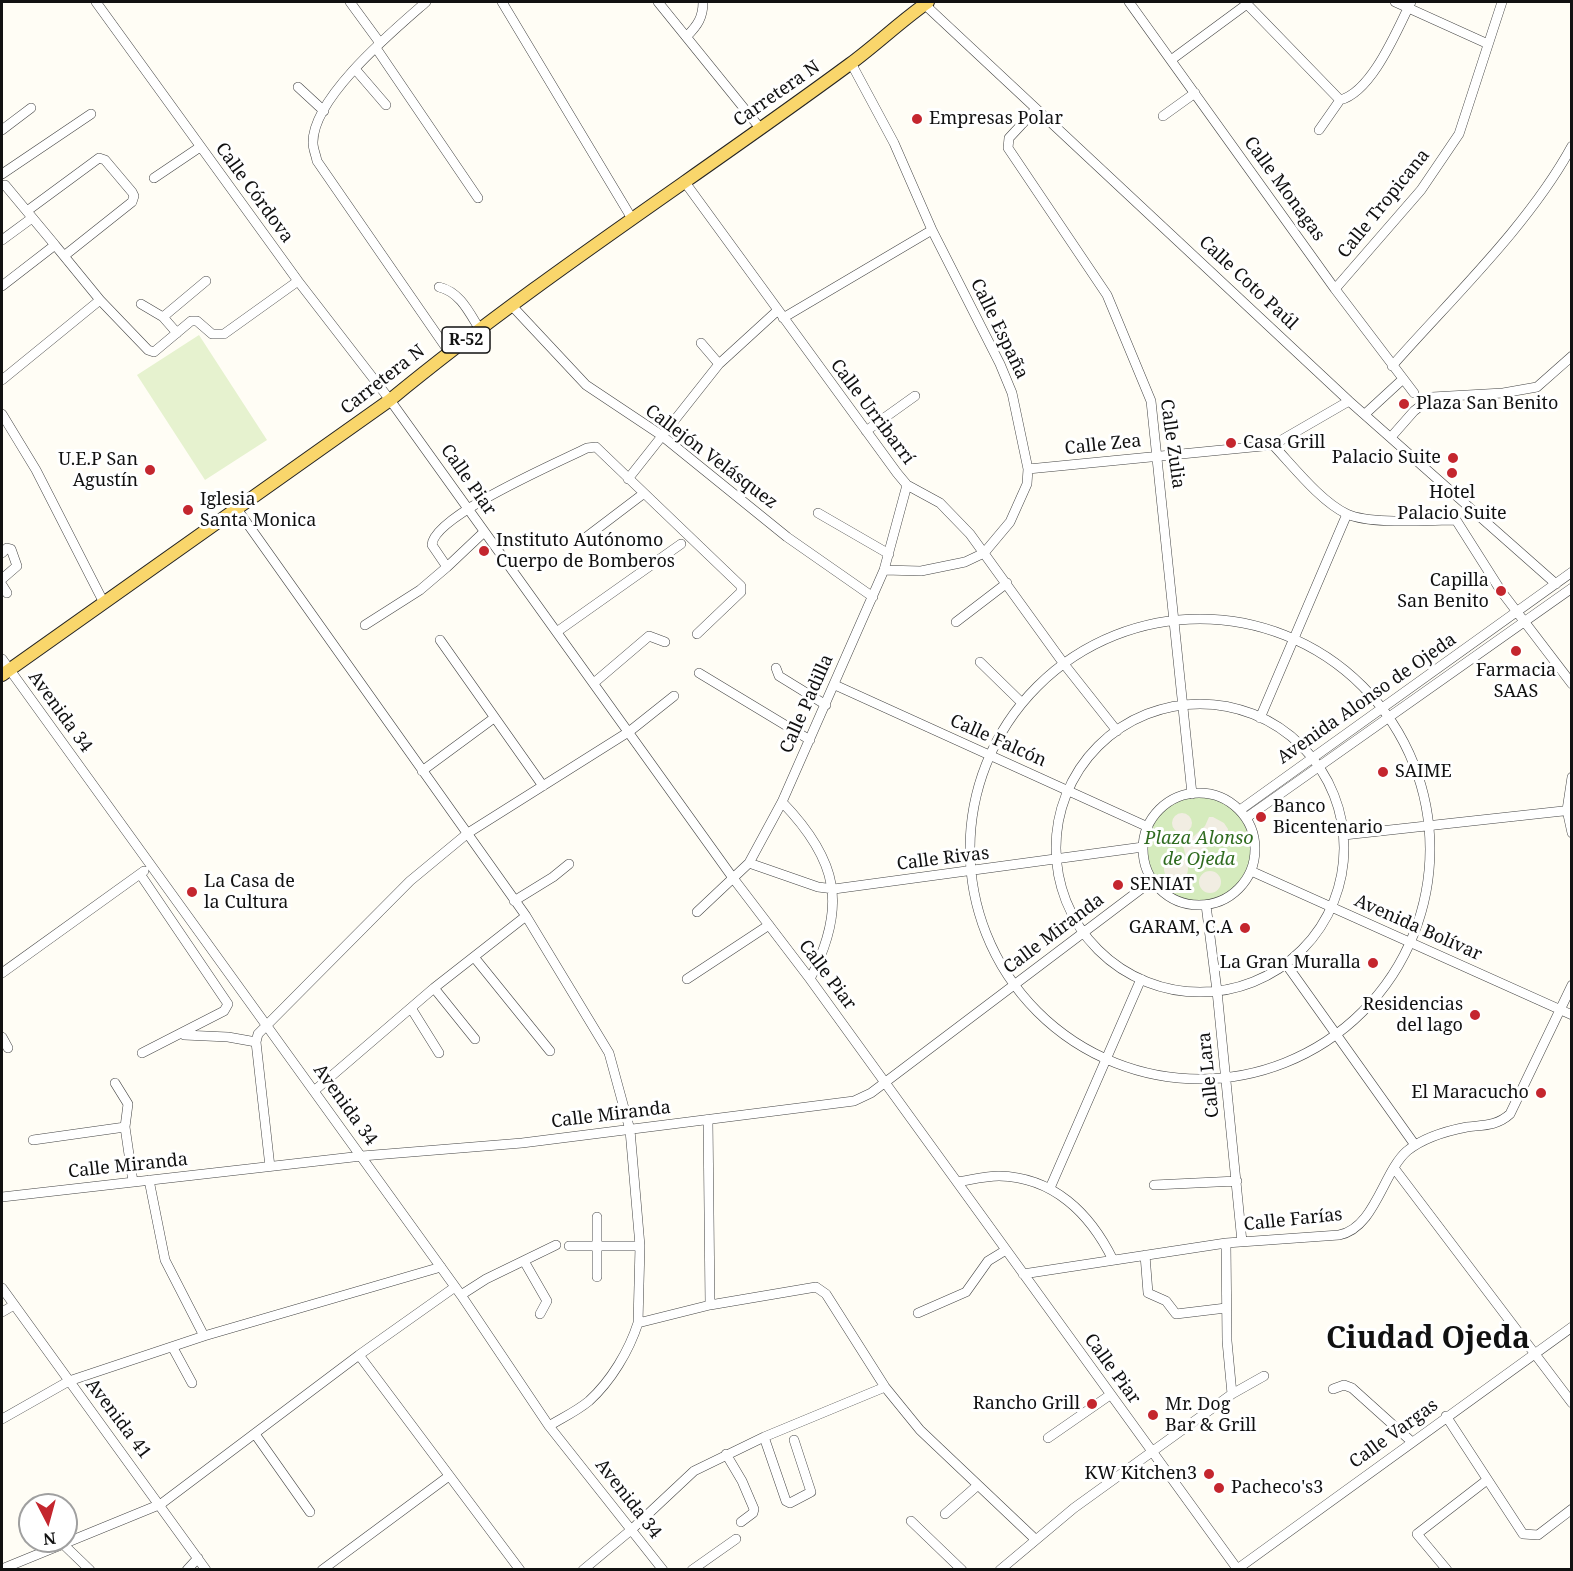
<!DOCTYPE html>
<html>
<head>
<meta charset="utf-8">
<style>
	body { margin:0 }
	#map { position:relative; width:1573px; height:1571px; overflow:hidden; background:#fffdf5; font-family:"Noto Serif",serif }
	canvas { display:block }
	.frame { position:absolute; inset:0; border:3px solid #111; pointer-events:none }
	.north { position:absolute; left:18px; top:1493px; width:60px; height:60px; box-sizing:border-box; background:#fff; border:2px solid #a0a0a0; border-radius:50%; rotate:174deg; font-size:16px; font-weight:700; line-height:24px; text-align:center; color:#111 }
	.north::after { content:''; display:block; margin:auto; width:21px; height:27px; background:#c4262e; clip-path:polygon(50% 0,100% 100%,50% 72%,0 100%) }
</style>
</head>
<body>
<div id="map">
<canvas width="1573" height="1571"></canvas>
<div class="frame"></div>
<div class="north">N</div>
</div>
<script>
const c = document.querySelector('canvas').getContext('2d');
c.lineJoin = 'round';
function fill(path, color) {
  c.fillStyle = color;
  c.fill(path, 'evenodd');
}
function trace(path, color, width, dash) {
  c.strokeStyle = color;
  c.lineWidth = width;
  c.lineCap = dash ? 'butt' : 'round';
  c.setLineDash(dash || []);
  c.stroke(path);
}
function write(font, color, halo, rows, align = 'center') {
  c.font = font + ' "Noto Serif",serif';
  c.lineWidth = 6;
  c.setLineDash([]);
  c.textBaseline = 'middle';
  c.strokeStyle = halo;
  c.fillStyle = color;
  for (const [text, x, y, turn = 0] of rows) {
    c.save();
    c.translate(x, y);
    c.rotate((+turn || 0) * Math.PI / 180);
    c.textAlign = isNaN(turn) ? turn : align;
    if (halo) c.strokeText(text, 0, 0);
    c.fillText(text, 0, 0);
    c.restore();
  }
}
fill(new Path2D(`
	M1143 849a56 56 0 1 1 112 0a56 56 0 1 1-112 0Z`), '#d5ebbd');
fill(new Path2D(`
	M199,335L267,440L205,480L137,375Z`), '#e6f2cf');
fill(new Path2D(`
	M1172 823a10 10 0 1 1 20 0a10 10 0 1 1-20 0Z
	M1209,817H1213L1224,823L1228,829L1227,836L1214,840L1195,859L1186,857L1183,846L1205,826Z
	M1164 869a12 12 0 1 1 24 0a12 12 0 1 1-24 0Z
	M1199 882a11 11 0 1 1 22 0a11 11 0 1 1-22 0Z`), '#f1ede2');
const minor = new Path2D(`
	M96,2L298,281L390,400L733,878L810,979L1238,1570
	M350,2L380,43
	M426,2C394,30 312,98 313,143C313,149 316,155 317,161L449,352
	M502,2L631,217
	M658,2L760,128
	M922,2L1349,401L1556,584
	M1129,2L1335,289L1414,393
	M1245,2L1340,100C1372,92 1397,30 1411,2
	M1395,2L1488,44
	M687,36C698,25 703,17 703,2
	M376,48L478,198
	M1171,60L1247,4
	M851,63L894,143L932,230L1000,364L1012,393L1028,469L1027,484L1010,522L984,553L965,562L921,571L884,570
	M355,69L386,105
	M298,87L324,111
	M1036,109L1009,138L1008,148L1107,295L1151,401L1192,794
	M1163,116L1195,93
	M2,130L31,108
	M1319,130L1340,100
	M2,174L91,114
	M154,178L200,147
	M684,181L897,473L907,485L940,503L970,534L1064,664L1117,731
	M27,211L99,158L105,160L132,192L134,196L132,202L64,256
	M2,240L32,218
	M55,245L100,300L148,350L154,352L191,321H197L212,334H224L298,281
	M2,286L55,245L5,185
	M439,287C460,292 469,312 480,330
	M1335,289L1421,190L1459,134L1502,2
	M141,304L163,317L177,333
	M513,307L586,385L661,435L787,537L873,597
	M163,317L206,281
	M783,318L932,230
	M701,343L719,364
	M1392,366C1451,299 1529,225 1572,146
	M2,380L100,300
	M2,414L36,470L104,603
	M1365,414L1403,379
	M866,431L915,396
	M1392,436L1414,411L1432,397L1503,393L1537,387L1572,356
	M1273,445C1293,466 1321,502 1347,514C1372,525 1428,520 1456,520L1501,591L1572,684
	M1028,469L1273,445L1349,401
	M628,479L719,364L777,311
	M237,509L526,916L609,1053L630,1130L640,1246L638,1323
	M818,513L889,554
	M484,532L447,567L432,545C433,516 559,462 587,448L596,447L741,586V592L697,634
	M585,538L643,494
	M2,553L7,548L11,549L17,566L2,579
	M2,585L7,593
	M970 849a230 230 0 1 1 460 0a230 230 0 1 1-460 0Z
	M956,622L1007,583
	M365,625L420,590L447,567
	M558,631L681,544
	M440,640L543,786
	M2,659L461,1295L549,1426L663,1570
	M980,662L1022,703
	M776,668L779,676L826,705
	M699,673L810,740
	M595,682L649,636L665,642
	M835,685L1148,827
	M1056 848a144 144 0 1 1 288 0a144 144 0 1 1-288 0Z
	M1260,718L1347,514
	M422,771L494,718
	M1572,777L1567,810L1572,833
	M1143 849a56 56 0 1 1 112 0a56 56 0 1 1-112 0Z
	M782,802C838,860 848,906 810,979
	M1240,810L1572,572
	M1246,818L1572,588
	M1344,835L1572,810
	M749,863L818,887L834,889L1143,847
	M1251,871L1572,1015
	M140,874L228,1004L224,1011L142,1053
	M514,901L553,877L569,864
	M1206,905L1217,991L1242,1242
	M697,912L749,863L782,802L884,570L907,485
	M474,957L550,1051
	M1286,964L1415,1145
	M2,973L144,871
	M687,979L769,925
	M434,988L475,1039
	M411,1008L439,1053
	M184,1035L228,1037L256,1042
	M2,1037L8,1048
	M115,1083L128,1104L125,1127L133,1182
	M314,1091L434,988L526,916
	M708,1119L710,1305
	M33,1140L125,1127
	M270,1167L256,1042L258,1034L410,881L468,833L630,731L674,696
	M1394,1168L1572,1403
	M149,1180L165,1260L204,1336
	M957,1182C970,1180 985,1176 999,1176C1053,1177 1090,1213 1113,1260
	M1154,1185L1237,1181
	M1050,1188L1141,979
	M2,1197L362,1156L522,1143L854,1101L871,1093L1153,880
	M1226,1243L1227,1341L1232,1394
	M569,1246H640
	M1145,1255L1148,1293L1166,1301L1176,1314L1226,1308
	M524,1261L547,1301L540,1314
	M1023,1274L1226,1243L1339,1235C1375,1228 1383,1172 1407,1151C1424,1137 1446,1131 1467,1127C1483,1125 1497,1126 1510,1114L1572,985
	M597,1277V1217
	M2,1288L206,1570
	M461,1295L486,1279L556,1245
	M2,1312L14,1305
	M918,1313L966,1292L988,1261L1006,1250
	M173,1348L192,1383
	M359,1355L455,1287
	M1333,1389L1344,1385L1352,1388L1412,1442
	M1446,1416L1523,1534L1538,1535L1572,1509
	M2,1419L69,1381L204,1336L441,1267
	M549,1426C562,1418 577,1411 589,1401C611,1381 629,1351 638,1323L710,1305L816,1287L826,1294L885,1387L920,1430L1035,1539
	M255,1434L310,1512
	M764,1437L786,1501L790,1503L811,1492L794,1440
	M1048,1438L1110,1395
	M726,1454L742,1481L754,1509L753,1513L741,1522
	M945,1514L978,1485
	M911,1521L962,1570
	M64,1545L90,1570
	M2,1569L161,1504L359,1355L520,1570
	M187,1570L198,1558
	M322,1570L449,1476
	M583,1570L631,1530L694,1471L764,1437L885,1387
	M692,1570L736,1539
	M1000,1570L1074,1508L1232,1394L1264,1376
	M1236,1570L1572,1327
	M1447,1570L1417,1534L1487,1480`);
const major = new Path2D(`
	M2,675L390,400C537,279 697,177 850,64C877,44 901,21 928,2`);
trace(minor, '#444', 10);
trace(major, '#222', 14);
trace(minor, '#fff', 9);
trace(major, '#f9d66b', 12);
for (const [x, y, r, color] of [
	[917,119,6,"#c4262e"],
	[1404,404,6,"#c4262e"],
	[1231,443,6,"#c4262e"],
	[1453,458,6,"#c4262e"],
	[150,470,6,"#c4262e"],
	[1452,473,6,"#c4262e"],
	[188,510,6,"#c4262e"],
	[484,551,6,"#c4262e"],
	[1501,591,6,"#c4262e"],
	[1516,651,6,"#c4262e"],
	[1383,772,6,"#c4262e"],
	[1261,817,6,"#c4262e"],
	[1118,885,6,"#c4262e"],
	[192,892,6,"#c4262e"],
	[1245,928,6,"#c4262e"],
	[1373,963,6,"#c4262e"],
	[1475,1015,6,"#c4262e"],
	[1541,1093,6,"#c4262e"],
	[1092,1404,6,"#c4262e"],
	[1153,1415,6,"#c4262e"],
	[1209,1474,6,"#c4262e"],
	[1219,1488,6,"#c4262e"]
]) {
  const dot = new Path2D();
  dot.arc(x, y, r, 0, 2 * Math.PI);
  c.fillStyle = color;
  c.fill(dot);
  trace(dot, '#fff', 2);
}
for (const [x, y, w] of [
	[466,340,48]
]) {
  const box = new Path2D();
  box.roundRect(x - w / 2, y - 13, w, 26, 4.5);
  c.fillStyle = '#fff';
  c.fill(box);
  trace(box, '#111', 1.5);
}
write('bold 16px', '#111', null, [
	["R-52",466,340]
]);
write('18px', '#111', '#fff', [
	["Carretera N",777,94,-35],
	["Calle Monagas",1284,189,54],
	["Calle Córdova",254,193,54],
	["Calle Tropicana",1384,204,-51],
	["Calle Coto Paúl",1248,283,43],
	["Calle España",999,329,64],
	["Carretera N",383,380,-38],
	["Calle Urribarrí",872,412,53],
	["Calle Zulia",1172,444,82],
	["Calle Zea",1103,445,-6],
	["Callejón Velásquez",711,457,37],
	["Calle Piar",468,480,55],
	["Avenida Alonso de Ojeda",1367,699,-35],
	["Calle Padilla",807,704,-66],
	["Avenida 34",60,712,54],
	["Calle Falcón",998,741,24],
	["Calle Rivas",943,859,-7],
	["Avenida Bolívar",1418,928,24],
	["Calle Miranda",1054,934,-37],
	["Calle Piar",827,975,53],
	["Calle Lara",1209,1075,-96],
	["Avenida 34",345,1105,54],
	["Calle Miranda",611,1115,-7],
	["Calle Miranda",128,1166,-6],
	["Calle Farías",1293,1220,-6],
	["Calle Piar",1112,1369,54],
	["Avenida 41",118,1419,53],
	["Calle Vargas",1394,1434,-36],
	["Avenida 34",628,1499,52]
]);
write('18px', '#111', '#fff', [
	["Empresas Polar",929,119],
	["Plaza San Benito",1416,404],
	["Casa Grill",1243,443],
	["Palacio Suite",1441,458,"right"],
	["U.E.P San",138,460,"right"],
	["Agustín",138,481,"right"],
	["Hotel",1452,493,"center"],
	["Palacio Suite",1452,514,"center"],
	["Iglesia",200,500],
	["Santa Monica",200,521],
	["Instituto Autónomo",496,541],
	["Cuerpo de Bomberos",496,562],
	["Capilla",1489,581,"right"],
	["San Benito",1489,602,"right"],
	["Farmacia",1516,671,"center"],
	["SAAS",1516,692,"center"],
	["SAIME",1395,772],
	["Banco",1273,807],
	["Bicentenario",1273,828],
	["La Casa de",204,882],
	["la Cultura",204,903],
	["SENIAT",1130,885],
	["GARAM, C.A",1233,928,"right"],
	["La Gran Muralla",1361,963,"right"],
	["Residencias",1463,1005,"right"],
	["del lago",1463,1026,"right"],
	["El Maracucho",1529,1093,"right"],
	["Rancho Grill",1080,1404,"right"],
	["Mr. Dog",1165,1405],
	["Bar & Grill",1165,1426],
	["KW Kitchen3",1197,1474,"right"],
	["Pacheco's3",1231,1488]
], 'left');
write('italic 18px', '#2f6b1f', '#fff', [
	["Plaza Alonso",1199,839],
	["de Ojeda",1199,860]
]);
write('bold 30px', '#111', '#fff', [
	["Ciudad Ojeda",1428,1339]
]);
</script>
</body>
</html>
